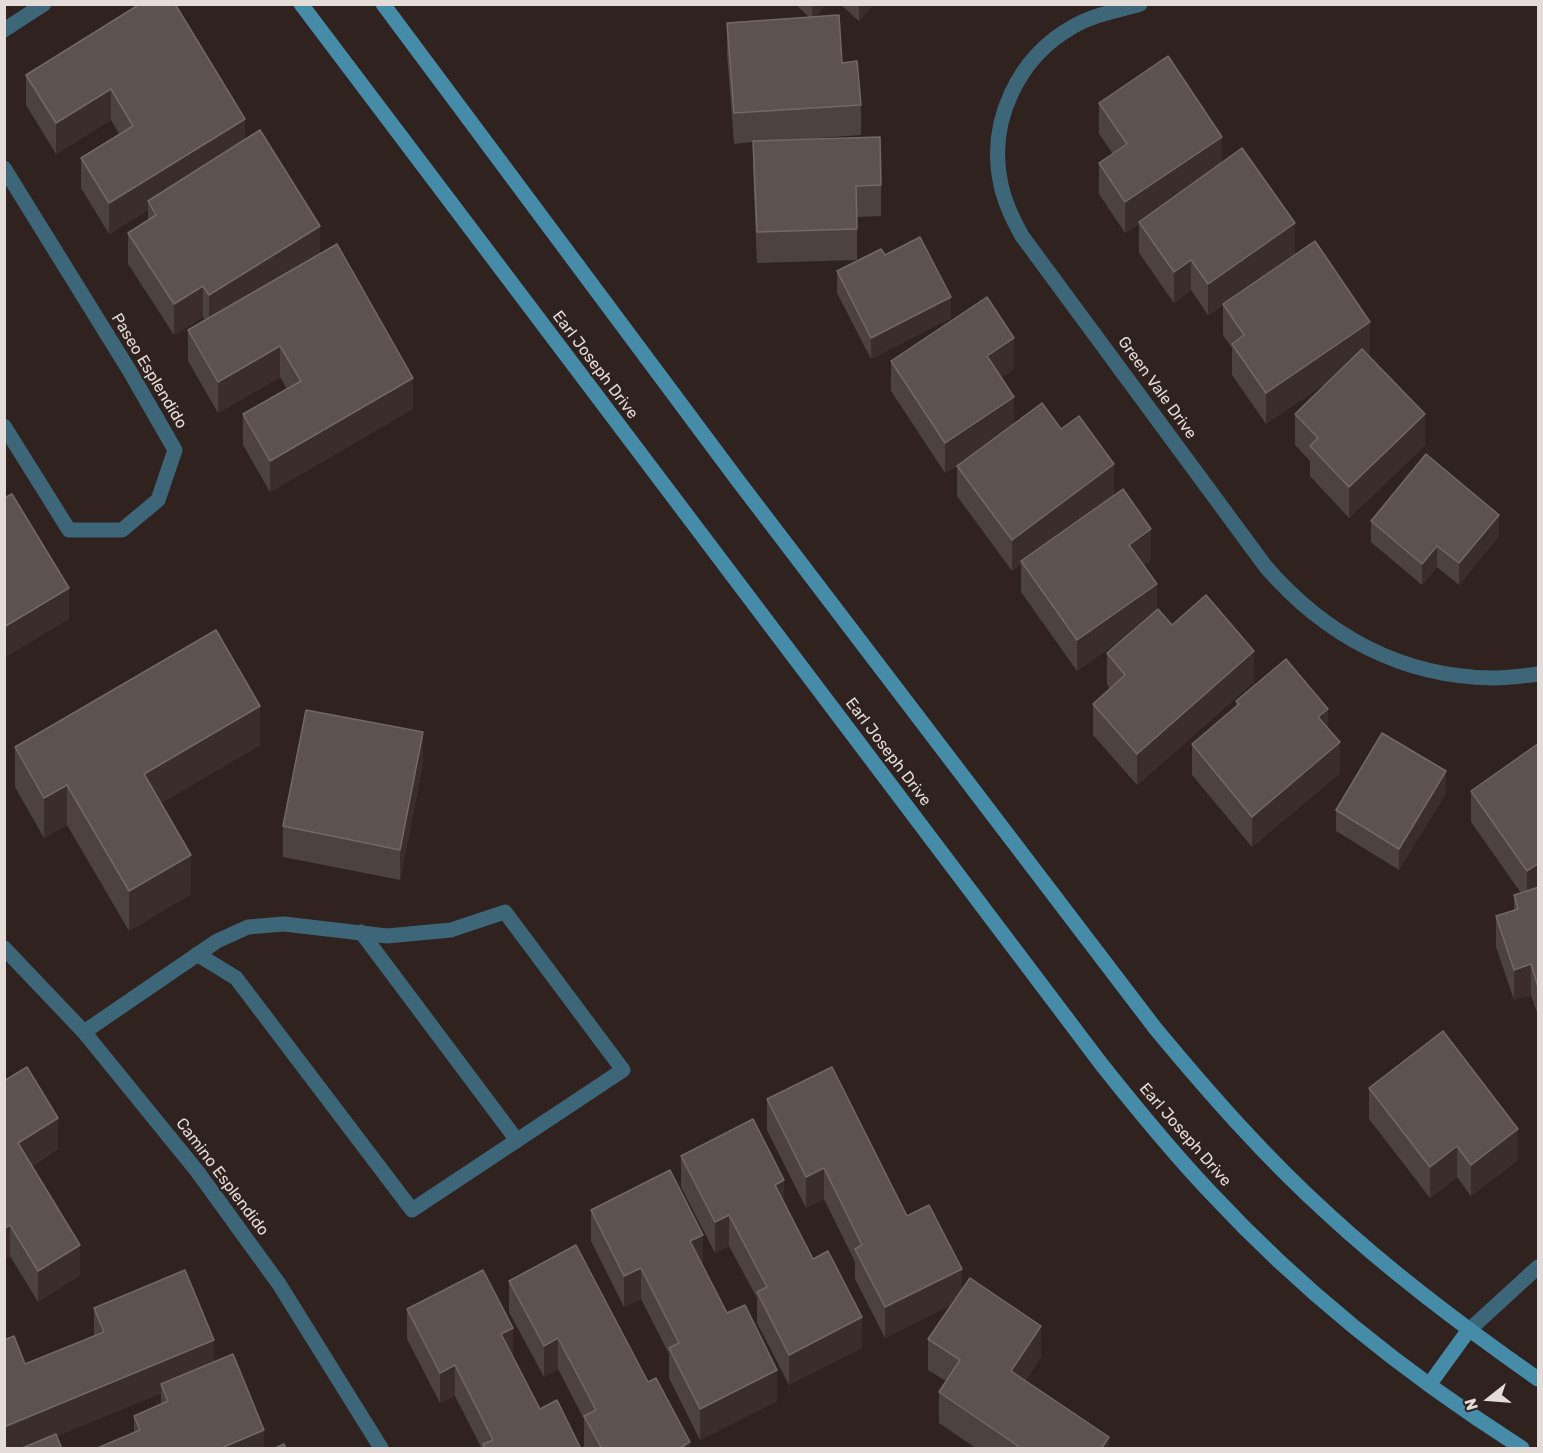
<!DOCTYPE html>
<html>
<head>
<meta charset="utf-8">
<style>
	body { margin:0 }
	#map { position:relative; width:1543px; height:1453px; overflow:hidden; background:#2f221f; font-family:Rubik,sans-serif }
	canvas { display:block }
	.frame { position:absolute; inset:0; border:6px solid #e4dcd9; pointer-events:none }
	.north { position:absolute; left:1459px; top:1369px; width:60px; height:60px; -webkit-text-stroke:4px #2f221f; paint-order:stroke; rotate:253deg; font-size:16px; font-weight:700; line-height:24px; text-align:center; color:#e4dcd9 }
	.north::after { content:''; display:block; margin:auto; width:21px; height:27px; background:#e4dcd9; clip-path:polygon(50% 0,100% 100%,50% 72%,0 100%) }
</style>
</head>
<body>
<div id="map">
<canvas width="1543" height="1453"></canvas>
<div class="frame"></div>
<div class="north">N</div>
</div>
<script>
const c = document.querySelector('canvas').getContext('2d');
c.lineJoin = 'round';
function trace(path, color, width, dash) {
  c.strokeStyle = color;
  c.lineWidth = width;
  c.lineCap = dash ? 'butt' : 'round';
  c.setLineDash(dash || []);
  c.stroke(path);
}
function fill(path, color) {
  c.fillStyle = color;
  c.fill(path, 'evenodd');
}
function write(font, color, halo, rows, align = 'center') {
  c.font = font + ' Rubik,sans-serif';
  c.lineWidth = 4.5;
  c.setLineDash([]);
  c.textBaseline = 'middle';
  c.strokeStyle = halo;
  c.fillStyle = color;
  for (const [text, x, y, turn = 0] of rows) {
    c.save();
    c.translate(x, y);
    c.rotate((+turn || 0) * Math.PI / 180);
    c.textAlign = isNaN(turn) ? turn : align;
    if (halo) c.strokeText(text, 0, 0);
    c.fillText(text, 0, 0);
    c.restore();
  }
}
trace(new Path2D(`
	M361,932L516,1139
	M84,1032L217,941L248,927L284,924L387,936L451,930L505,912L623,1070L412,1210L236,978L197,954`), '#3d6678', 15);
trace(new Path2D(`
	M1140,4C1118,11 1095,14 1074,26C1018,57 987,122 1001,185C1005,204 1013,220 1022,236L1266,567C1325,635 1401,677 1493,678C1508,678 1523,676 1538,674
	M4,30L44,4
	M4,168L129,370L175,450L158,500L122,530H69L4,426
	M4,948L84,1032L197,1171L279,1284L381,1448
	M1468,1331L1538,1267`), '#3d6678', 15);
trace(new Path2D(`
	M301,4L1102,1065C1137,1109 1172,1152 1211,1193C1303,1292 1409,1376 1522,1448
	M383,4L736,478L1155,1028C1209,1093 1265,1157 1328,1214C1394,1275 1465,1328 1538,1379
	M1429,1385L1468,1331`), '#468ba7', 15);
fill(new Path2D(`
	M140,4L245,140L320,254L413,409L270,492L243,445V414L287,389L280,377L218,413L188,361V330L205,320L203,317L174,335L128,264V233L148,221V210L109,234L81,188V158L119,134L111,120L56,154L26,105V75Z
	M795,4H826L816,16L842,63L861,105V135L806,139L881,185V216L857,217V260L757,263L753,171V142L734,144L727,54V23L809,17Z
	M840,4H874L859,21Z
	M1099,103L1222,162L1295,254L1257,281L1370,353L1368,354L1425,445L1349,518L1310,476V461L1295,445V414L1330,380L1266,424L1232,375V348L1223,335V305L1208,315L1191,290L1174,303L1139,253V224L1125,233L1099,194V163L1113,154L1099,134Z
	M885,255L951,318L871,359L837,293V271Z
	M891,361L1014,369L1001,377L1014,423L1061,429L1114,495L1088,514L1151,560L1144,565L1157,609L1172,625L1254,682L1137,785L1093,735V704L1110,689L1107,684V653L1124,638L1077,671L1021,592V564L1012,571L957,496V466L945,473L891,391Z
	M1371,521L1499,536L1459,585L1437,567L1422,585L1371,542Z
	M1236,701L1340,773L1252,847L1192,775V744L1236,707Z
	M1539,743V1018L1531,995L1514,1000L1496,947V916L1514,910V895L1521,893L1471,822V791Z
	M260,745L161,803L191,894L129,931L67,825L44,838L15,787V747Z
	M423,763L400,880L283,857V826Z
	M1446,793L1399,870L1336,831V810Z
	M4,1081L58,1149L32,1166L80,1275L38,1302L10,1256L4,1259Z
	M1369,1088L1518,1160L1471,1196L1457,1177L1430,1198L1369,1119Z
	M767,1099L907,1216L962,1289L1041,1357L1025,1381L1109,1449H977L939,1423V1392L946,1381L928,1370V1339L951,1305L885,1338L855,1279V1262L824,1199L806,1208L767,1130Z
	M681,1156L784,1202L813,1259L862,1348L789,1385L757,1323V1298L729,1246L715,1253L681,1187Z
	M591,1210L703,1266L727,1313L777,1401L700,1440L669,1378V1354L641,1299L624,1307L591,1241Z
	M509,1281L648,1382L690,1449H585L584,1447V1419L558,1369L544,1377L509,1312Z
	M94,1308L214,1362L264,1449L134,1433V1416L161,1404V1393L57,1436L62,1449L25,1364L94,1336Z
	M407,1309L513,1356L540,1409L581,1449H482L455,1396L440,1403L407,1339Z`), '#4e423e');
fill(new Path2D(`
	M812,4H826L812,20Z
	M859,4H874L859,21Z
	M111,89V120L56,154V123Z
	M245,119V150L148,201V210L109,234V203Z
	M1222,137V167L1139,222V224L1125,233V202Z
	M1295,223V254L1208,315V284Z
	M320,226V256L209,326V295Z
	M1191,260V290L1174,303V272Z
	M203,286V317L174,335V304Z
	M951,297V318L871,359V338Z
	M1370,322V353L1266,424V393Z
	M1014,338V369L987,387V356Z
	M280,346V377L218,413V382Z
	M413,378V409L270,492V461Z
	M1014,397V428L945,473V443Z
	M1425,414V445L1349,518V487Z
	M1114,464V495L1023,563L1021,561V564L1012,571V540Z
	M1499,515V536L1459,585V563Z
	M1151,529V560L1129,576V545Z
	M1437,546V567L1422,585V564Z
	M1157,584V615L1077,671V640Z
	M69,588V619L4,658V627Z
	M1254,651V682L1137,785V754Z
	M260,706V745L144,813V774Z
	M1328,709V740L1318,717Z
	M423,732V763L400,880V850Z
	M1340,742V773L1252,847V817Z
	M1446,771V793L1399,870V849Z
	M67,785V825L44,838V798Z
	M191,855V894L129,931V891Z
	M1539,863V893L1527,901V871Z
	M1531,964V995L1514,1000V970Z
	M58,1118V1149L18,1174V1143Z
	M1518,1129V1160L1471,1196V1165Z
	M1457,1146V1177L1430,1198V1167Z
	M824,1168V1199L806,1208V1177Z
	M784,1180V1211L775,1185Z
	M729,1215V1246L715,1253V1222Z
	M10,1225V1256L4,1259V1229Z
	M703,1235V1266L690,1241Z
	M80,1245V1275L38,1302V1271Z
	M641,1268V1299L624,1307V1276Z
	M962,1269V1300L885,1338V1307Z
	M862,1317V1348L789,1385V1355Z
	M1041,1326V1357L1011,1402V1371Z
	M513,1328V1359L501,1334Z
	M558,1338V1369L544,1377V1346Z
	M214,1340V1371L161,1384V1393L27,1449H4V1427Z
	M455,1365V1396L440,1403V1373Z
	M777,1370V1401L700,1440V1409Z
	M264,1430V1449H219Z
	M1109,1437V1449H1101Z
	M690,1442V1449H678Z`), '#3b2e2a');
const building = new Path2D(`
	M140,4H175L245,119L109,203L81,158L133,126L111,89L56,123L26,75Z
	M839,15L842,63L857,61L861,105L734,113L727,23Z
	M1168,56L1222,137L1125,202L1099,163L1127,144L1099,103Z
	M260,130L320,226L209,295L203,286L174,304L128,233L156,215L148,201Z
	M880,137L881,185L856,186L857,229L757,232L753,141Z
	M1242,148L1295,223L1208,284L1191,260L1174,272L1139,222Z
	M920,237L951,297L871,338L837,271L881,249L885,255Z
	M1315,241L1370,322L1266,393L1232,344L1244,335L1223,304Z
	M337,244L413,378L270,461L243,414L301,381L280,346L218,382L188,330Z
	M987,297L1014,338L987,356L1014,397L945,443L891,361Z
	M1362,349L1425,414L1349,487L1310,446L1318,438L1295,414Z
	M1042,403L1061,429L1079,416L1114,464L1012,540L957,466Z
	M1426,454L1499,515L1459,563L1437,546L1422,564L1371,521Z
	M1123,489L1151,529L1129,545L1157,584L1077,640L1021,561Z
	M12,494L69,588L4,627V498Z
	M1206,595L1254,651L1137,754L1093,704L1125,675L1107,653L1158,609L1172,625Z
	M216,630L260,706L144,774L191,855L129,891L67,785L44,798L15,747Z
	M1286,659L1328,709L1318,717L1340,742L1252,817L1192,744L1239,704L1236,701Z
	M306,710L423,732L400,850L283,826Z
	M1382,733L1446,771L1399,849L1336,810Z
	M1539,743V863L1527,871L1471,791Z
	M1539,887V987H1538L1531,964L1514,970L1496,916L1518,909L1514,895Z
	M1443,1031L1518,1129L1471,1165L1457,1146L1430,1167L1369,1088Z
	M27,1067L58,1118L18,1143L80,1245L38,1271L10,1225L4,1229V1081Z
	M832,1067L907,1216L929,1205L962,1269L885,1307L855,1249L862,1245L824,1168L806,1177L767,1099Z
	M753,1119L784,1180L775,1185L813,1259L828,1251L862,1317L789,1355L757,1292L767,1287L729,1215L715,1222L681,1156Z
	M670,1170L703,1235L690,1241L727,1313L745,1305L777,1370L700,1409L669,1348L679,1343L641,1268L624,1276L591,1210Z
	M576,1245L648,1382L656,1378L690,1442L678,1449H602L584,1416L596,1410L558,1338L544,1346L509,1281Z
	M185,1270L214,1340L4,1427V1340L14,1336L25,1364L104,1332L94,1308Z
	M483,1270L513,1328L501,1334L540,1409L557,1400L581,1449H485L483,1444L493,1440L455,1365L440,1373L407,1309Z
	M970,1278L1041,1326L1011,1371L1109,1437L1101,1449H1016L1018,1446L939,1392L960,1360L928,1339Z
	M233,1354L264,1430L219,1449H95L140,1430L134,1416L168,1401L161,1384Z
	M56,1434L62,1449H20Z
	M284,1444L286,1449H273Z`);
fill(building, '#5e524e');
trace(building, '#736864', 1.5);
write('16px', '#e4dcd9', '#2f221f', [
	["Earl Joseph Drive",595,365,53],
	["Paseo Esplendido",149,371,59],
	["Green Vale Drive",1157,388,54],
	["Earl Joseph Drive",888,752,53],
	["Earl Joseph Drive",1185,1135,49],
	["Camino Esplendido",222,1177,53]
]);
</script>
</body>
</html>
